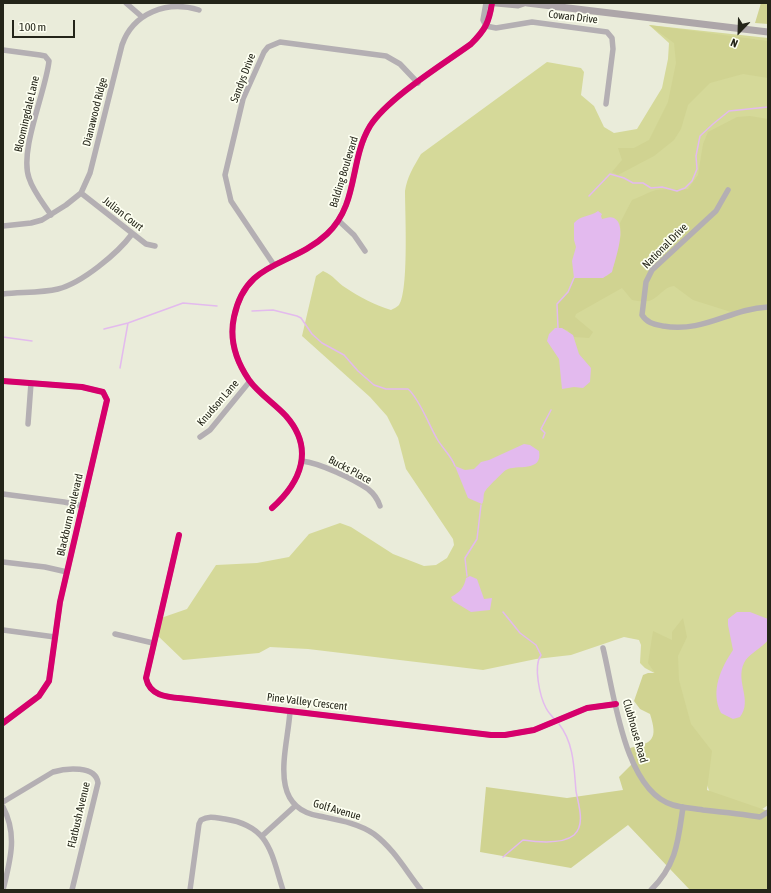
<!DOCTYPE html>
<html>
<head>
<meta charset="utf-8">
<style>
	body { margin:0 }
	#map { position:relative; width:771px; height:893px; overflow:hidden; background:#eaecda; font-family:"Asap Condensed",sans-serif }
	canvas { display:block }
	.frame { position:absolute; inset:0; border:4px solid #242519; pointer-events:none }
	.north { position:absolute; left:719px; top:12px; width:40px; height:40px; -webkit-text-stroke:3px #fdfff1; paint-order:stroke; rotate:203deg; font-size:11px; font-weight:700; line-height:16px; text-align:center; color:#242519 }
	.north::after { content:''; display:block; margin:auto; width:14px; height:18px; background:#242519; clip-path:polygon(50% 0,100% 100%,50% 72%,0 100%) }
	.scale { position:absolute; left:12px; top:20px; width:63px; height:18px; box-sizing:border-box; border:2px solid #242519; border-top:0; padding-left:5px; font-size:12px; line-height:14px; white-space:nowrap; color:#242519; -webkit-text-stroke:3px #fdfff1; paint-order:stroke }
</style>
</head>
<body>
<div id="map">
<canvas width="771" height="893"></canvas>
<div class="frame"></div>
<div class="north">N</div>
<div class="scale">100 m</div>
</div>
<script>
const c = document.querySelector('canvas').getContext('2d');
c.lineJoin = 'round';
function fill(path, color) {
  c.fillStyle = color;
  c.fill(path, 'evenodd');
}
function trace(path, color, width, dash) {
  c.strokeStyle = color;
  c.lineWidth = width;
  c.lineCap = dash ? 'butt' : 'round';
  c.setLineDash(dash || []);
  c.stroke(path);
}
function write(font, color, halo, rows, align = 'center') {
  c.font = font + ' "Asap Condensed",sans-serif';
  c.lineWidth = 3.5;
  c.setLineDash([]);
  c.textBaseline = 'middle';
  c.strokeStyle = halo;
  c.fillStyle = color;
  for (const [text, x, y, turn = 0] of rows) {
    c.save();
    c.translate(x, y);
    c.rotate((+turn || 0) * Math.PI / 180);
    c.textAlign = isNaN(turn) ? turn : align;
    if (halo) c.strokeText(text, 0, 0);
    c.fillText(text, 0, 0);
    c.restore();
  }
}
fill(new Path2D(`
	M649,25L768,38V805L761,810L713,801L697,758L658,675L645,668L640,663L641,645L639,640L624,637L571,655L536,659L483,670L308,649L270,647L259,653L183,660L157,635L158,619L187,609L216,565L257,563L289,557L309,534L340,523L351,527L393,554L424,566L436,565L447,558L454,545L453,539L406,469L398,438L387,416L370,397L302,336L316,276L323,271C335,276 336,282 346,288C359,297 375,305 391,310C393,309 397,307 399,305C409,291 405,211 405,191C407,177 414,166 421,154L547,62L581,68L584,72L581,95L594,106L604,127L614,133L637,129L662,88L668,59L669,43Z`), '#d5d999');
fill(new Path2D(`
	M761,3H768V24L755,23Z
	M649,25L768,41V78L743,74L710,83L688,105L681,129L674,140L654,156L618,175L612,172L622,160L618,148H634L649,140L668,102L676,63L674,43Z
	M750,116L768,119V308L731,312L693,300L674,286C663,287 659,298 649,301C644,302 637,301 632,300L622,288L576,314L575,317L593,332L589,338L574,337L567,330L558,328L557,304L568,292L574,278L607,276L612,272L621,235L620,223L632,200C638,198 651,191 656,190C666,189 677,190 688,189L698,175L703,144L708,132L737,117Z
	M683,618L687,637L678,656L679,680L691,724L712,751L707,790L768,811V890H690L628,825L571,868L480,852L486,787L567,798L623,790L619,777L632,764L630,748C653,743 658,739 650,714L640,709L634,701L643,675L648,673H655L648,663L653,631L672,640V632Z`), '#d0d391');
fill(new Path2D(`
	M598,211L602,214L601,216L602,219C606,218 610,216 614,218C628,225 615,260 612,272L603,278H574L572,261L576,247L574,240V223C581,215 590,217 598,211Z
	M555,328H562L573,335L579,354L591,368L590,382L583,388L574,387L562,389L559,359L547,341L549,334Z
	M524,444L530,445L539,451C543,473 516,464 506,470C504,471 487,488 486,490C482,494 485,499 482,504L468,498L455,466L465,470L474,469L481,462L489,460Z
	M470,576L477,579L484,599L492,598L490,610L471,612L453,601L451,597C460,592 464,588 466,578Z
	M737,612H750L768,619V640C762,648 748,654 744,663C735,682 753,700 740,717L733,719L721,713C710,691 721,668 733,650L728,625V619Z`), '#e3baee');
trace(new Path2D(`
	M589,196L610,174L624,178L633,183H643L651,188L662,187L677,191L685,188L692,181L697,169L696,156L700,136L713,124L729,111L768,107
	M252,311L273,310L297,316L301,318L312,334L322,343L344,355L358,371L374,385L386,389H408C419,398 429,425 436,437C441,447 451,455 455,466
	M558,328L557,304L568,292L574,278
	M104,329L128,323L183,303L217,306
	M3,337L32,341
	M120,368L128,323
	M543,438L545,433L541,429L551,410
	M467,576L465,558L477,539L481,505
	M503,612L520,633L536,645L541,655C533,666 540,697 546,708C548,712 552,716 554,719
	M503,857L523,840C537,842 562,845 574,835C586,824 578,804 576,791C574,768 574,743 559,724`), '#e3baee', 1.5);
trace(new Path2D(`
	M126,3L141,16
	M486,3L483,20L486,26
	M486,26L496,28L532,22L607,32L612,38L613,49L606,104
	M3,50L40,55L45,56L49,61C46,91 19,150 29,178C33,191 43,203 51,215
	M728,190L716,211L652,270L646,282L642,315C647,323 654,324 663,326C704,333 729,309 768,307
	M81,193L146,244L155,246
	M339,221L354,235L365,251
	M3,226L31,223L42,220L66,205L81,193L90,173L122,45C133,13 167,0 199,10
	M274,265L231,201L225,175L243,99L264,52L268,47L280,42L386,56L400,64L418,83
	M3,294C21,292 41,293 58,289C82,283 118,253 132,234
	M3,381L82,387L103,392L107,400L60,602L49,681L39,696L3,723
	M28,424L31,383
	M200,437L210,430L250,381
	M302,461C320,463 353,479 368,489C373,493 378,500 380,506
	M3,494L64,502L83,506
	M272,508C301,482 315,449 286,416C274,403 259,394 249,380C236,361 229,340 234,317C246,259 291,268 327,234C359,204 349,161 370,126C388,98 442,65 471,44C485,30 489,23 492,3
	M179,535L146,678C150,698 171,697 188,699L491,735H505L534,730L587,708L616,704
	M3,562L45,567L67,572
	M3,630L55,637
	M115,634L153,643
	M603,648C614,692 624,791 673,805C683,808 693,808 703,810C722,812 741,814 760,817L768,812
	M290,711C288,748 266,807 319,816C338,820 358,823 374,834C394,849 406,871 421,890
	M3,802L53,772C66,768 96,765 98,783L72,890
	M3,807C18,835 10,861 3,890
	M262,836L295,806
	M190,890L199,824L201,820C209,815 217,818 225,819C270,826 271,853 283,890
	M651,890C677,864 678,841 683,807`), '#b4afb3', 5.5);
trace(new Path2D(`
	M496,3L518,5L524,3
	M527,3L768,32`), '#ada6a9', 7);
trace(new Path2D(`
	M3,381L82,387L103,392L107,400L60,602L49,681L39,696L3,723
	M272,508C301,482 315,449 286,416C274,403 259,394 249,380C236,361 229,340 234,317C246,259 291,268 327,234C359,204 349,161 370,126C388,98 442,65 471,44C485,30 489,23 492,3
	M179,535L146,678C150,698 171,697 188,699L491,735H505L534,730L587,708L616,704`), '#d6006c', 6);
write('11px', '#242519', '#fdfff1', [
	["Cowan Drive",573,17,7],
	["Sandys Drive",243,78,-69],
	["Dianawood Ridge",95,112,-76],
	["Bloomingdale Lane",27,114,-77],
	["Balding Boulevard",344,172,-73],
	["Julian Court",123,214,38],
	["National Drive",665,246,-45],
	["Knudson Lane",218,403,-49],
	["Bucks Place",350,470,28],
	["Blackburn Boulevard",70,515,-77],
	["Pine Valley Crescent",307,702,7],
	["Clubhouse Road",635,731,74],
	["Golf Avenue",337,810,16],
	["Flatbush Avenue",79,815,-77]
]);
</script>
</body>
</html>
